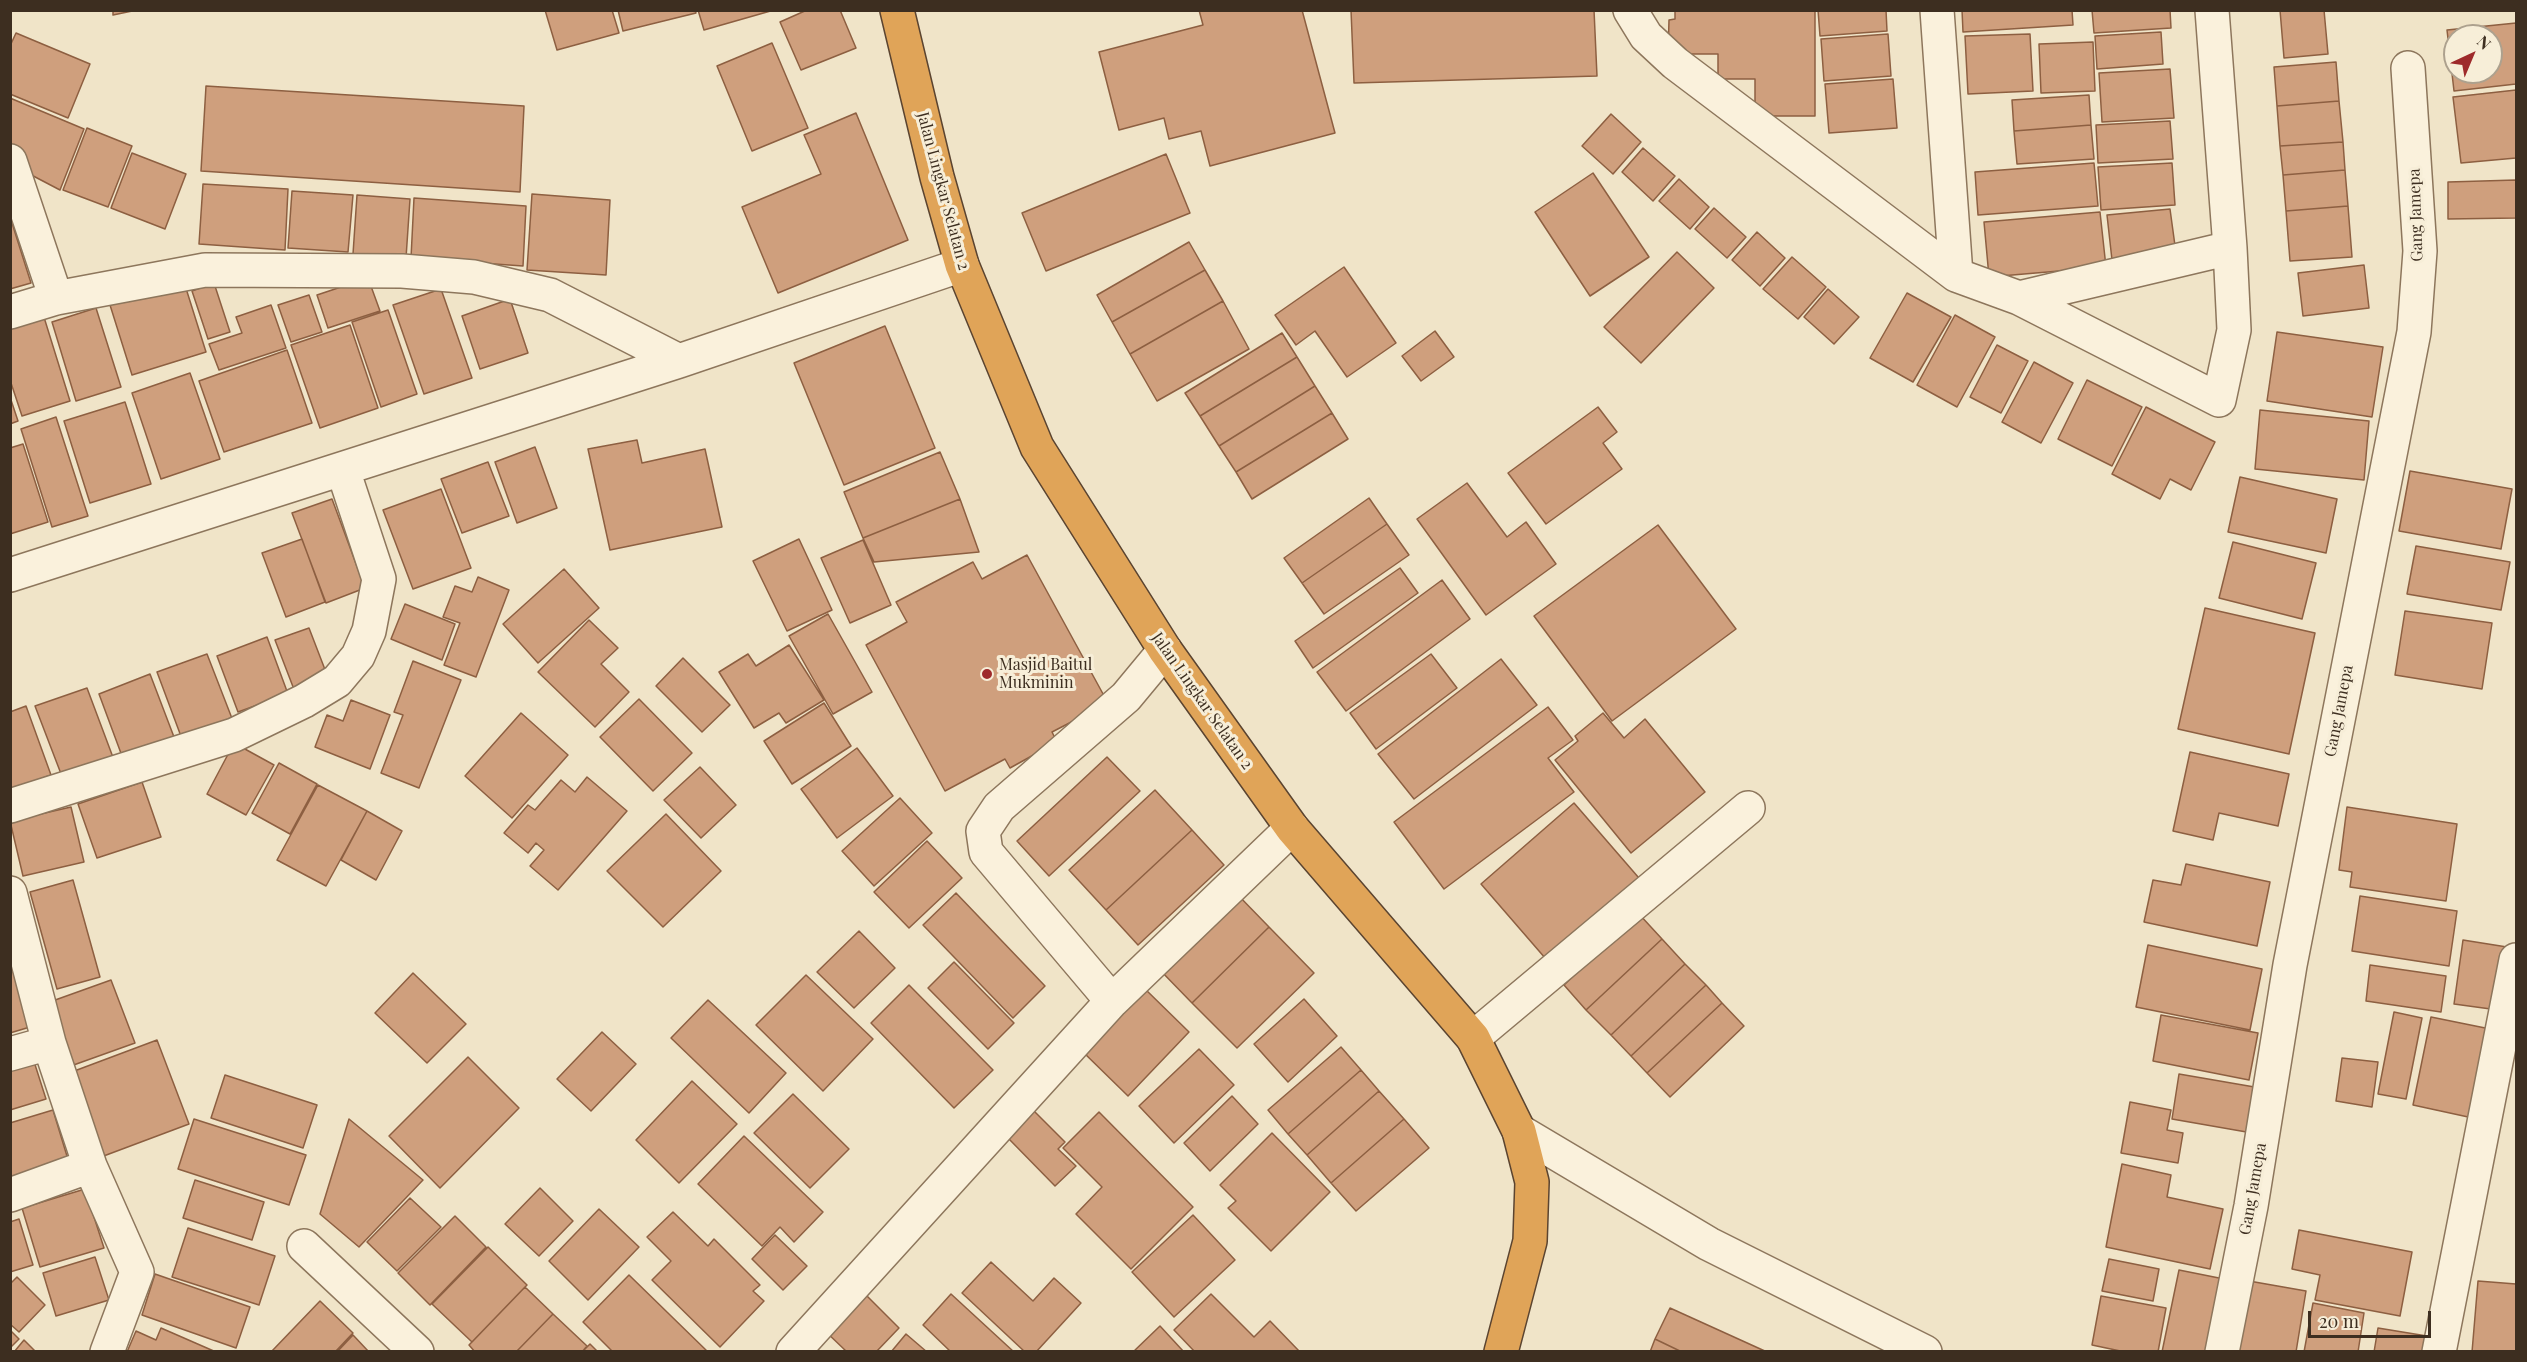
<!DOCTYPE html>
<html>
<head>
<meta charset="utf-8">
<style>
	body { margin:0 }
	#map { position:relative; width:2527px; height:1362px; overflow:hidden; background:#f0e4c8; font-family:"Playfair Display",serif }
	canvas { display:block }
	.frame { position:absolute; inset:0; border:12px solid #3d2e20; pointer-events:none }
	.north { position:absolute; left:2443px; top:24px; width:60px; height:60px; box-sizing:border-box; background:#f7eed8; border:2px solid #ada18e; border-radius:50%; rotate:44deg; font-size:16px; font-weight:700; line-height:24px; text-align:center; color:#3d2e20 }
	.north::after { content:''; display:block; margin:auto; width:21px; height:27px; background:#9e2a2b; clip-path:polygon(50% 0,100% 100%,50% 72%,0 100%) }
	.scale { position:absolute; left:2308px; top:1311px; width:123px; height:27px; box-sizing:border-box; border:3px solid #3d2e20; border-top:0; padding-left:8px; font-size:18px; line-height:21px; white-space:nowrap; color:#3d2e20; -webkit-text-stroke:4px #f7eed8; paint-order:stroke }
</style>
</head>
<body>
<div id="map">
<canvas width="2527" height="1362"></canvas>
<div class="frame"></div>
<div class="north">N</div>
<div class="scale">20 m</div>
</div>
<script>
const c = document.querySelector('canvas').getContext('2d');
c.lineJoin = 'round';
function fill(path, color) {
  c.fillStyle = color;
  c.fill(path, 'evenodd');
}
function trace(path, color, width, dash) {
  c.strokeStyle = color;
  c.lineWidth = width;
  c.lineCap = dash ? 'butt' : 'round';
  c.setLineDash(dash || []);
  c.stroke(path);
}
function write(font, color, halo, rows, align = 'center') {
  c.font = font + ' "Playfair Display",serif';
  c.lineWidth = 6;
  c.setLineDash([]);
  c.textBaseline = 'middle';
  c.strokeStyle = halo;
  c.fillStyle = color;
  for (const [text, x, y, turn = 0] of rows) {
    c.save();
    c.translate(x, y);
    c.rotate((+turn || 0) * Math.PI / 180);
    c.textAlign = isNaN(turn) ? turn : align;
    if (halo) c.strokeText(text, 0, 0);
    c.fillText(text, 0, 0);
    c.restore();
  }
}
const building = new Path2D(`
	M113,10H137L113,15Z
	M545,10H612L619,33L557,50Z
	M618,10H695L696,13L623,31Z
	M698,10H774L704,30Z
	M807,10H840L856,48L801,70L780,22Z
	M1199,10H1302L1335,133L1210,166L1201,131L1169,139L1164,118L1119,130L1099,52L1203,25Z
	M1351,10H1594L1597,76L1354,83Z
	M1675,10H1815V116H1755V79H1718V54H1668L1669,20L1675,19Z
	M1818,10H1886L1887,31L1820,36Z
	M1962,10H2072L2073,25L1963,32Z
	M2092,10H2170L2171,28L2094,33Z
	M2280,10H2324L2328,54L2284,58Z
	M2516,23V84L2454,91L2447,30ZM2455,36H2491V72H2455Z
	M2161,32L2163,64L2097,69L2095,36Z
	M16,33L90,64L68,118L10,94V46Z
	M1888,34L1891,76L1824,81L1821,39Z
	M2030,34L2033,91L1968,94L1965,36Z
	M2093,42L2095,91L2041,93L2039,44Z
	M772,43L808,128L752,151L717,66Z
	M2336,62L2339,101L2277,106L2274,67Z
	M2170,69L2174,118L2102,122L2099,73Z
	M1893,79L1897,128L1829,133L1825,84Z
	M206,86L524,106L520,192L201,171Z
	M2516,90V158L2461,163L2453,97Z
	M2089,95L2091,125L2014,131L2012,100Z
	M10,98L84,129L60,190L18,168L10,145Z
	M2339,101L2343,142L2280,146L2277,106Z
	M856,113L908,240L778,293L742,207L821,174L804,135Z
	M1611,114L1641,142L1613,174L1582,146Z
	M2170,121L2173,159L2098,163L2096,125Z
	M2091,125L2094,159L2017,164L2014,131Z
	M87,128L132,146L108,207L63,190Z
	M2343,142L2345,170L2283,175L2280,146Z
	M1643,148L1675,176L1653,201L1622,172Z
	M132,153L186,174L165,229L111,208Z
	M1166,154L1190,213L1046,271L1022,213Z
	M2094,163L2098,206L1978,215L1975,172Z
	M2172,163L2175,205L2101,210L2098,167Z
	M2345,170L2348,206L2286,211L2283,175Z
	M1593,173L1649,257L1590,296L1535,212Z
	M1679,179L1709,207L1690,229L1659,201Z
	M2516,180V218L2448,219V182Z
	M203,184L288,189L285,250L199,244Z
	M292,191L353,195L348,252L288,248Z
	M532,194L610,200L606,275L527,270Z
	M357,195L410,199L406,258L353,254Z
	M414,198L526,206L523,266L411,258Z
	M2348,206L2352,257L2290,261L2286,211Z
	M1714,208L1746,237L1727,258L1695,229Z
	M2170,209L2176,253L2112,260L2107,215Z
	M2100,212L2106,267L1989,277L1984,222Z
	M12,223L31,283L10,289V224Z
	M1757,232L1785,258L1760,286L1732,260Z
	M1189,242L1205,270L1112,322L1097,295Z
	M1677,252L1714,288L1641,363L1604,327Z
	M1792,257L1826,287L1798,319L1763,289Z
	M2364,265L2369,308L2303,316L2298,273Z
	M1344,267L1396,343L1347,377L1315,331L1296,345L1275,315Z
	M1205,270L1223,301L1130,354L1112,322Z
	M368,278L380,311L328,328L317,295Z
	M184,282L206,352L132,375L110,305Z
	M214,283L230,332L208,339L192,291Z
	M441,289L472,378L424,394L393,305Z
	M1828,289L1859,317L1834,344L1804,317Z
	M1907,293L1951,317L1913,382L1870,358Z
	M309,295L322,332L291,342L278,305Z
	M510,299L528,353L480,369L462,316Z
	M1223,301L1249,349L1157,401L1130,354Z
	M271,305L286,348L219,370L209,344L242,333L236,317Z
	M96,308L121,387L76,401L52,322Z
	M388,310L417,394L381,407L352,322Z
	M43,314L70,401L22,416L10,380V324Z
	M1955,315L1995,337L1957,407L1917,385Z
	M350,325L378,408L320,428L291,345Z
	M885,326L935,448L844,485L794,363Z
	M1435,331L1454,357L1421,381L1402,356Z
	M2277,332L2383,347L2372,417L2267,401Z
	M1282,333L1297,357L1200,416L1185,393Z
	M1997,345L2028,361L2001,413L1970,397Z
	M287,350L312,423L224,452L199,381Z
	M1297,357L1315,386L1219,446L1200,416Z
	M2034,362L2073,383L2041,443L2002,422Z
	M190,373L220,459L161,479L132,393Z
	M2087,380L2142,407L2112,466L2058,439Z
	M1315,386L1332,413L1236,472L1219,446Z
	M10,397L18,421L10,424Z
	M125,402L151,484L90,503L64,421Z
	M1598,407L1617,432L1603,443L1622,469L1546,524L1508,473Z
	M2146,407L2215,442L2191,490L2170,479L2160,499L2112,474Z
	M2260,410L2369,421L2364,480L2255,469Z
	M1332,413L1348,439L1252,499L1236,472Z
	M56,417L88,516L52,527L21,429Z
	M637,440L642,463L705,449L722,527L610,550L588,449Z
	M23,444L48,522L10,534V448Z
	M535,447L557,508L517,523L495,462Z
	M940,452L960,499L863,538L844,492Z
	M488,462L509,516L462,533L441,479Z
	M2410,471L2512,489L2501,549L2399,531Z
	M2240,477L2337,499L2326,553L2228,532Z
	M1467,483L1507,537L1526,522L1556,564L1486,615L1417,519Z
	M441,489L471,568L413,589L383,510Z
	M1369,498L1387,524L1302,583L1284,558Z
	M332,499L365,588L326,603L292,513Z
	M960,499L979,552L874,562L863,538Z
	M1387,524L1409,555L1324,614L1302,583Z
	M1658,525L1736,629L1612,721L1534,616Z
	M302,539L325,602L286,617L262,553Z
	M799,539L832,610L787,631L753,561Z
	M863,540L891,605L850,623L821,558Z
	M2233,542L2316,563L2302,619L2219,598Z
	M2416,546L2510,562L2501,610L2407,594Z
	M1027,555L1108,703L1052,732L1057,742L1010,768L1005,759L945,791L866,645L907,622L896,602L973,562L982,579Z
	M1400,568L1418,593L1313,668L1295,641Z
	M564,569L599,608L538,663L503,624Z
	M478,577L509,590L476,677L444,665L460,623L443,617L455,586L472,592Z
	M1442,580L1470,619L1346,711L1317,672Z
	M405,604L455,624L442,660L391,639Z
	M2205,608L2315,633L2289,754L2178,729Z
	M2405,611L2492,623L2482,689L2395,675Z
	M828,614L872,692L833,714L789,636Z
	M589,620L618,648L601,664L629,692L595,727L538,672Z
	M309,628L329,680L295,692L275,640Z
	M267,637L288,694L238,712L217,656Z
	M789,645L824,700L786,723L779,713L754,728L719,672L748,654L756,666Z
	M207,654L233,721L182,739L157,672Z
	M1431,654L1457,688L1376,749L1350,713Z
	M683,658L730,705L702,732L656,686Z
	M1501,659L1537,705L1414,799L1378,754Z
	M413,661L461,680L419,788L381,773L403,715L394,712Z
	M150,674L174,737L122,756L99,694Z
	M87,688L114,760L63,779L35,706Z
	M639,699L692,753L653,791L600,737Z
	M351,700L390,715L370,769L315,747L327,715L343,721Z
	M824,703L851,746L792,784L764,741Z
	M26,706L51,775L10,790V712Z
	M1548,707L1573,740L1548,758L1574,792L1444,889L1394,822Z
	M521,713L568,755L512,818L465,776Z
	M1603,713L1624,738L1645,719L1705,792L1631,853L1555,760L1578,741L1575,736Z
	M234,743L274,765L246,815L207,794Z
	M857,748L893,796L837,838L801,789Z
	M2190,752L2289,774L2278,826L2219,813L2213,840L2173,831Z
	M1107,757L1140,791L1049,876L1017,841Z
	M279,763L317,784L290,834L252,813Z
	M700,767L736,805L701,838L664,800Z
	M587,777L627,811L558,890L530,866L544,850L536,843L528,853L504,833L528,805L535,810L561,780L575,792Z
	M142,782L161,837L97,858L78,804Z
	M318,785L367,811L326,886L277,860Z
	M1155,790L1192,830L1106,910L1069,870Z
	M900,798L932,833L874,886L842,851Z
	M1574,803L1645,885L1552,966L1481,884Z
	M71,807L84,862L23,876L10,821Z
	M2347,807L2457,824L2446,901L2350,887L2352,872L2339,870Z
	M367,811L402,831L376,880L341,860Z
	M666,814L721,871L663,927L607,871Z
	M1192,830L1224,865L1138,945L1106,910Z
	M927,841L962,878L909,928L874,892Z
	M2186,864L2270,882L2257,946L2144,922L2153,880L2181,885Z
	M73,880L100,977L57,989L30,892Z
	M1235,892L1269,927L1192,1003L1158,968Z
	M956,893L1045,986L1013,1018L923,925Z
	M2360,896L2457,911L2449,966L2352,951Z
	M1639,914L1662,939L1586,1010L1564,985Z
	M1269,927L1314,973L1237,1048L1192,1003Z
	M859,931L895,968L854,1008L817,972Z
	M1662,939L1685,964L1611,1035L1586,1010Z
	M2463,940L2507,947L2498,1010L2454,1004Z
	M2148,945L2262,969L2250,1030L2136,1007Z
	M954,962L1014,1023L988,1049L928,988Z
	M1685,964L1706,985L1631,1056L1611,1035Z
	M2370,965L2446,976L2441,1012L2366,1001Z
	M22,969L40,1024L10,1033V973Z
	M413,973L466,1024L427,1063L375,1013Z
	M806,975L873,1039L823,1091L756,1025Z
	M111,980L135,1043L68,1067L44,1004Z
	M909,985L993,1070L954,1108L871,1023Z
	M1706,985L1722,1003L1647,1073L1631,1056Z
	M1143,987L1189,1032L1128,1096L1082,1051Z
	M1304,999L1337,1036L1288,1082L1254,1044Z
	M708,1000L786,1073L749,1113L671,1038Z
	M1722,1003L1744,1026L1670,1097L1647,1073Z
	M2394,1012L2422,1018L2406,1099L2378,1094Z
	M2161,1015L2258,1033L2249,1080L2153,1061Z
	M2431,1017L2500,1031L2482,1120L2413,1105Z
	M602,1032L636,1064L591,1111L557,1079Z
	M157,1040L189,1124L101,1157L69,1073Z
	M1341,1047L1361,1070L1288,1134L1268,1110Z
	M30,1049L46,1099L10,1110V1056Z
	M1199,1049L1234,1085L1174,1143L1139,1106Z
	M468,1057L519,1108L440,1188L389,1136Z
	M2342,1058L2378,1062L2372,1107L2336,1101Z
	M1361,1070L1379,1091L1307,1155L1288,1134Z
	M2179,1074L2266,1089L2258,1134L2172,1119Z
	M225,1075L317,1105L303,1148L211,1118Z
	M692,1081L737,1124L679,1183L636,1140Z
	M1379,1091L1404,1119L1331,1183L1307,1155Z
	M793,1094L849,1149L810,1188L754,1133Z
	M1232,1096L1258,1124L1210,1171L1184,1143Z
	M2130,1102L2171,1110L2167,1130L2183,1133L2178,1163L2121,1153Z
	M53,1110L70,1166L13,1182L10,1173V1123Z
	M1034,1111L1065,1142L1058,1149L1076,1166L1055,1186L1008,1138Z
	M1099,1112L1193,1207L1131,1269L1076,1214L1102,1187L1063,1148Z
	M194,1119L306,1155L289,1205L178,1169Z
	M349,1119L423,1180L359,1247L320,1214Z
	M1404,1119L1429,1148L1356,1211L1331,1183Z
	M1272,1133L1330,1192L1271,1251L1228,1208L1236,1201L1220,1185Z
	M744,1136L823,1212L794,1242L780,1227L762,1246L698,1184Z
	M2122,1164L2171,1175L2167,1197L2223,1209L2210,1269L2106,1247Z
	M195,1180L264,1202L252,1240L183,1218Z
	M540,1188L573,1221L539,1256L505,1224Z
	M85,1189L104,1248L40,1267L22,1208Z
	M410,1198L441,1227L397,1271L367,1242Z
	M599,1209L639,1247L588,1300L549,1261Z
	M673,1212L708,1246L714,1239L760,1285L753,1291L764,1301L720,1347L652,1280L671,1261L647,1237Z
	M1193,1215L1235,1260L1174,1317L1132,1272Z
	M455,1216L486,1247L430,1305L398,1273Z
	M19,1219L33,1265L10,1272V1222Z
	M188,1228L275,1256L259,1305L172,1277Z
	M2299,1230L2412,1252L2400,1316L2315,1300L2320,1275L2292,1269Z
	M775,1235L807,1266L783,1290L752,1259Z
	M488,1247L527,1285L472,1342L432,1304Z
	M95,1257L109,1300L56,1316L43,1273Z
	M2109,1259L2159,1269L2153,1301L2102,1291Z
	M991,1262L1033,1301L1054,1278L1081,1303L1036,1352H1025L962,1293Z
	M2179,1270L2234,1281L2220,1352H2162Z
	M155,1274L250,1307L236,1348L142,1315Z
	M629,1275L708,1352H613L583,1322Z
	M17,1277L45,1305L19,1332L10,1324V1284Z
	M2249,1281L2306,1291L2296,1352H2237Z
	M2478,1281L2516,1284V1352H2472Z
	M525,1287L553,1314L516,1352H475L469,1345Z
	M861,1290L899,1328L876,1352H847L823,1329Z
	M951,1294L1014,1352H951L923,1325Z
	M1211,1294L1254,1337L1270,1321L1300,1352H1195L1174,1330Z
	M2101,1296L2166,1308L2158,1352H2125L2092,1345Z
	M320,1301L353,1333L335,1352H271Z
	M2313,1303L2364,1313L2358,1352H2304Z
	M1670,1308L1767,1352H1682L1655,1339Z
	M553,1314L587,1346L582,1352H516Z
	M1160,1326L1184,1352H1133Z
	M161,1328L216,1352H127L136,1331L156,1340Z
	M2378,1328L2433,1337L2430,1352H2374Z
	M10,1330L19,1339L10,1348Z
	M906,1334L927,1352H891Z
	M353,1335L369,1352H337Z
	M1655,1339L1682,1352H1650Z
	M24,1340L36,1352H14Z
	M590,1344L598,1352H582Z`);
fill(building, '#cf9f7d');
trace(building, '#8d5f41', 1.5);
const minor = new Path2D(`
	M1630,10L1646,36L1675,63L1956,275L2019,298L2219,400L2234,330L2230,248L2212,10
	M1937,10L1956,275
	M10,161L56,298
	M2019,298L2230,248
	M10,312L56,298L205,270L402,271L474,277L550,295L679,361
	M10,575L679,361L962,265
	M10,806L234,735L304,701L337,681L358,656L369,631L379,579L343,470
	M10,893L49,1043L90,1166L137,1272L107,1352
	M1112,1001L986,852L983,831L999,807L1126,697L1165,650
	M1473,1038L1748,808
	M10,1054L49,1043
	M1519,1131L1709,1244L1925,1352
	M10,1195L90,1166
	M304,1246L417,1352
	M793,1352L1112,1001L1292,828
	M2222,1352L2251,1206L2290,965L2414,332L2420,251L2408,68
	M2439,1352L2516,960`);
const highway = new Path2D(`
	M897,10L937,177L962,265L1037,447L1165,650L1292,828L1473,1038L1519,1131L1532,1182L1530,1241L1501,1352`);
trace(minor, '#8d765c', 36);
trace(highway, '#5b4430', 36);
trace(minor, '#faf1dc', 33);
trace(highway, '#e0a458', 33);
for (const [x, y, r, color] of [
	[987,674,6,"#9e2a2b"]
]) {
  const dot = new Path2D();
  dot.arc(x, y, r, 0, 2 * Math.PI);
  c.fillStyle = color;
  c.fill(dot);
  trace(dot, '#f7eed8', 2);
}
write('16px', '#3d2e20', '#f7eed8', [
	["Jalan Lingkar Selatan 2",943,191,75],
	["Gang Jamepa",2416,215,-92],
	["Jalan Lingkar Selatan 2",1202,701,55],
	["Gang Jamepa",2339,711,-79],
	["Gang Jamepa",2253,1189,-80]
]);
write('16px', '#3d2e20', '#f7eed8', [
	["Masjid Baitul",999,665],
	["Mukminin",999,683]
], 'left');
</script>
</body>
</html>
